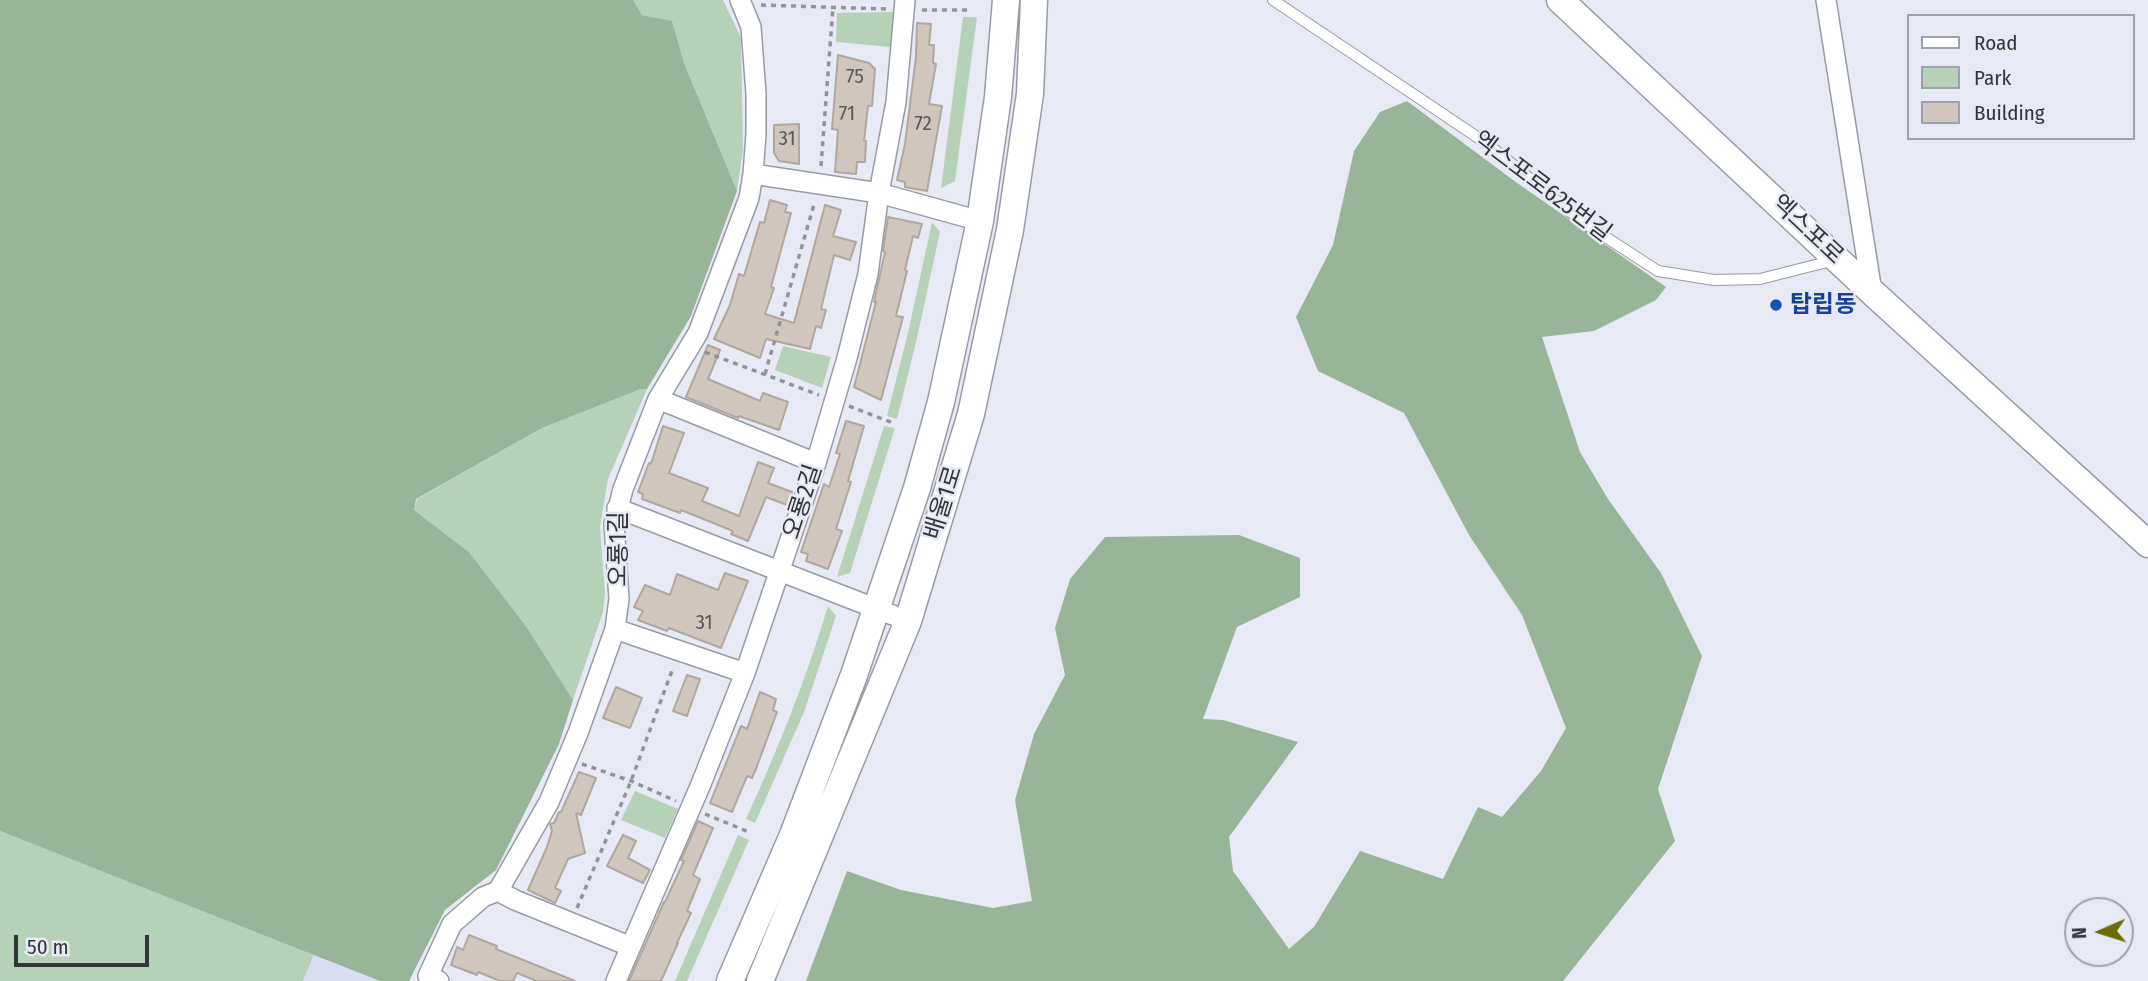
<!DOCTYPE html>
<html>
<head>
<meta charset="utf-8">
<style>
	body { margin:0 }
	#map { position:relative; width:2148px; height:981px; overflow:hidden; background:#e7e9f5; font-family:"Fira Sans Condensed",sans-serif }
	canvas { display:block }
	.legend { position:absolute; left:1907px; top:14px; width:228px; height:126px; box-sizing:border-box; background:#e7e9f5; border:2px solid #9fa1aa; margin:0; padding:9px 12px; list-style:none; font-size:21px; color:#343539 }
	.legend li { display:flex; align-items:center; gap:14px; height:35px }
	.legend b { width:35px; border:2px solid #9fa1aa }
	.north { position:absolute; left:2064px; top:897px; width:70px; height:70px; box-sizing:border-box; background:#e7e9f5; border:2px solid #9fa1aa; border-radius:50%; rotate:267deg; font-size:19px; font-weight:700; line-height:28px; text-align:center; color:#343539 }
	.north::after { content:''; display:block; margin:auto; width:24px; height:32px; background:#6e6b07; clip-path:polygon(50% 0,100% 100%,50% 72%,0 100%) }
	.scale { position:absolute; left:14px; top:935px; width:135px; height:32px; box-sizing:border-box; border:4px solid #343539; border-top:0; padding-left:9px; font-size:21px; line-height:24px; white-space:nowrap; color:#343539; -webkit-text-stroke:5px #e7e9f5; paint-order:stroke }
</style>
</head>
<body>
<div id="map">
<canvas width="2148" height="981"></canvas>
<ul class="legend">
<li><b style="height:9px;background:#fff"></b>Road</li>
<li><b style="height:19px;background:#b6d1b8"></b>Park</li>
<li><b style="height:19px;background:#d0c6be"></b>Building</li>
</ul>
<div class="north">N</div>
<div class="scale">50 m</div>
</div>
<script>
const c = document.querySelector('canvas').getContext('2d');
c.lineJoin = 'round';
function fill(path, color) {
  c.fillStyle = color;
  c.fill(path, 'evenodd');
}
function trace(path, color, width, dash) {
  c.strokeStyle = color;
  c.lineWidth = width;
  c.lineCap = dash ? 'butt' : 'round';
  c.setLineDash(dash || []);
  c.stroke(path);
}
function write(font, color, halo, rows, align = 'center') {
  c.font = font + ' "Fira Sans Condensed","Noto Sans KR",sans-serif';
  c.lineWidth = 5;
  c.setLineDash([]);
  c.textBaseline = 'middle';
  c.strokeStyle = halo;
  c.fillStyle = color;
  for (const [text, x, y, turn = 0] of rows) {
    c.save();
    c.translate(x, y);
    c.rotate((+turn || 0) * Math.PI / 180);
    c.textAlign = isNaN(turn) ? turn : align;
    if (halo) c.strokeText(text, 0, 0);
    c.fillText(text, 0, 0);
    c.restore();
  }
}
fill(new Path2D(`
	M314,954L380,981H303Z`), '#d9ddef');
fill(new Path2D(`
	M633,0H723L741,38L743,149L737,191L684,63L672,22L642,15Z
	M893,12L891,47L836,42L837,13Z
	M963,17H977L955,181L941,188Z
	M932,222L940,232L917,338L897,419L887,416L908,333Z
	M783,346L831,357L822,388L775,370Z
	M641,389H647L608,479L600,527L605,593L603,612L573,700L526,626L469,552L414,510L417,499L542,428Z
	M884,426L895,428L850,573L837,577Z
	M828,606L836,616L804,712L755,823L746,819C778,749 806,680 828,606Z
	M635,791L678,809L665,838L621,820Z
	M0,831L314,954L303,981H0Z
	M738,835L749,840L687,981H675Z`), '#b6d1b8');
fill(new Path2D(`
	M0,0H633L642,15L672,21L684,63L737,191L691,316L647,389H641L542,428L416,499L414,510L469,552L526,626L573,700L559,744L496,870L445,910L409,981H380L0,831Z
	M1407,101L1513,180L1666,287L1656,300L1594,331L1542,337L1580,452L1608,499L1661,573L1702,656L1658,789L1675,841L1563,981H806L847,871L901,890L993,908L1032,901L1015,800L1034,734L1065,675L1055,628L1070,579L1105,537L1239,535L1300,558V597L1237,627L1203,719L1223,720L1298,742L1229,837L1233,871L1289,949L1314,927L1360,851L1443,879L1478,807L1502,817L1541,771L1566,728L1522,615L1469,535L1404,413L1318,371L1296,317L1333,245L1354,151L1380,112Z`), '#98b59a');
const building = new Path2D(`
	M917,23L931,24L929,45H934L933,63L936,64L929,104L942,106L927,191L905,187V182L897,180L905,144L916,57Z
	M838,55L869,63L875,69L872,106H868L864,141H866L865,162H857L856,174L835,172L838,130L832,129Z
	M799,124V164L779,161L774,153V125Z
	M770,200L787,205L785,212L791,213L771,287L774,288L765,314L794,323L825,205L841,210L833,236L856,242L850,260L834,255L821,309L826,310L821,328L816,326L810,349L766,339L760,358L714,339L730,305L739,274L744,276L760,222L764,223Z
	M888,217L922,224L918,238L913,236L905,270L907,271L896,316L903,317L881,400L854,387L876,302H874L885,252L883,251Z
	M708,345L720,350L708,379L760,401L763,393L788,402L779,430L739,416L738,418L686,397Z
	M846,421L864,426L848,481L851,482L836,529L842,531L828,569L806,561L808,554L801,552L824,484L829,487L840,454L836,453Z
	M663,426L684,433L669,473L708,488L702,501L739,516L758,462L774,468L768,483L792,492L787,505L766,497L748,541L731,534L733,531L681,510L680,513L642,499L643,494L638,492L649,463L651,464Z
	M725,573L748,581L721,648L669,628L667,631L638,620L643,611L634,607L645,585L670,595L677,574L718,590Z
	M687,675L700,679L687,716L673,711Z
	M616,687L642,698L630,728L603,718Z
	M760,692L776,699L773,710L777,712L756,769L752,778L747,776L732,812L710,803L741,726L747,729Z
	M579,772L596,778L581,815L576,813L585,853L568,859L555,888L561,891L555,903L528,890L547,847L552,831L550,824L554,823L559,812H561Z
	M698,821L713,828L693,875L700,879L687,911L691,913L677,943H678L661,981H629L664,902H665L684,861L681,860Z
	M623,835L636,841L628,858L650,870L643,883L607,866Z
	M469,935L497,946L496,949L575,981H537L517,973L513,981H500L478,972L477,975L451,965L457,947L463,950Z`);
fill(building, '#d0c6be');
trace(building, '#b1a79f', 2);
const lane = new Path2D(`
	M1273,0L1489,145L1584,223L1658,271L1714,280L1760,279L1835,260`);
const street = new Path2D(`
	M1826,0L1872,292
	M753,174L879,193L980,221
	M658,399L816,463
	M617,508L908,621
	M615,629L745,673
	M498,891L515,900L629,946
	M439,981L428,976L452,924L483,897L498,891L549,802L578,733L615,629L619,599L614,524L623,489L658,399L698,333L749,198L753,174L756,134V94L751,27L740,0
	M616,981L701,784L745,673L816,463L847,358L868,274L879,193L896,102L905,0`);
const secondary = new Path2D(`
	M1560,0L1872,292L2148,544
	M730,981L793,835L854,675L917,488L941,402L980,221L998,97L1006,0
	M760,981L908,621L971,414L1010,230L1030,94L1034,0`);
trace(lane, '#989ba5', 12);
trace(street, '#989ba5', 22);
trace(secondary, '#989ba5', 29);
trace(new Path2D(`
	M761,5L886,9
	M922,10H972
	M821,166L833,7
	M705,352L819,395
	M765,374L815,201
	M849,406L893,423
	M582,764L631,781L676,801
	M705,814L749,832
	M577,908L631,781L673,668`), '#92949c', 3.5, [5, 5]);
trace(lane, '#fff', 10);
trace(street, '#fff', 19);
trace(secondary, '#fff', 26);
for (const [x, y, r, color] of [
	[1776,305,7,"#1a4fb4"]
]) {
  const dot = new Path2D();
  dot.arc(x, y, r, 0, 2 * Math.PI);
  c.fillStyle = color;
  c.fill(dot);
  trace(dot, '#e7e9f5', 2.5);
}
write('21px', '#5b595a', null, [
	["75",855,77],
	["71",847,114],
	["72",923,124],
	["31",787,139],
	["31",704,623]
]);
write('24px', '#343539', '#e7e9f5', [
	["엑스포로625번길",1542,187,37],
	["엑스포로",1807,230,43],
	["오룡2길",803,502,-72],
	["배울1로",944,503,-73],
	["오룡1길",619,549,-90]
]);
write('bold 24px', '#164399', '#e7e9f5', [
	["탑립동",1790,305]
], 'left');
</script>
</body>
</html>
